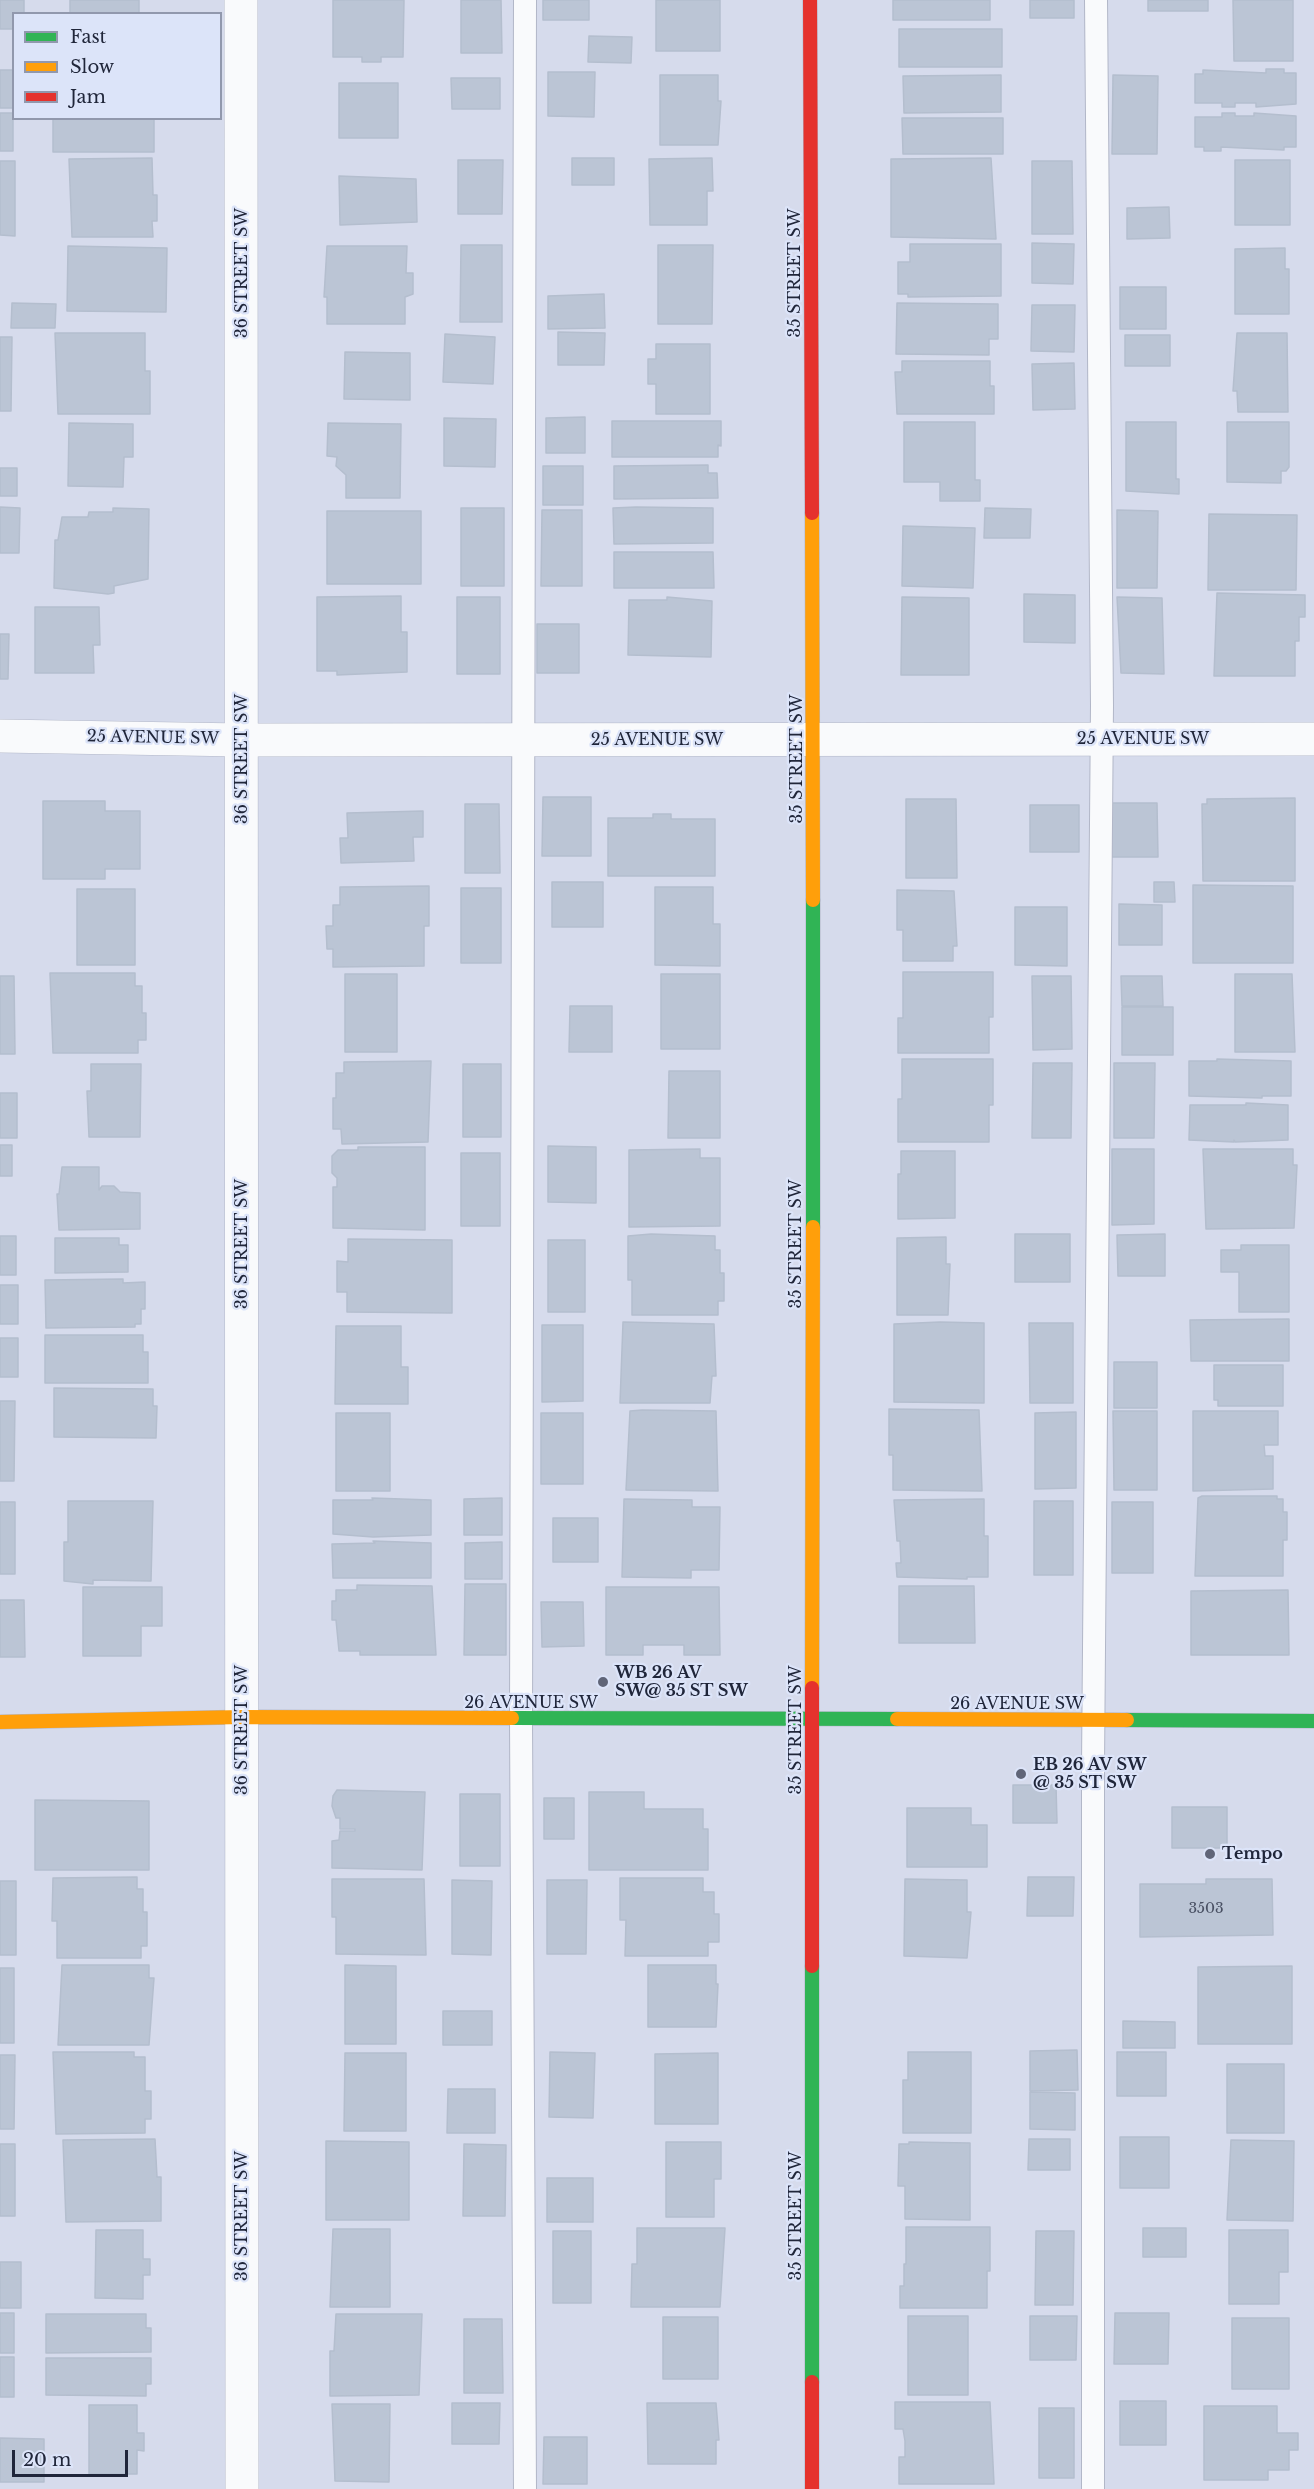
<!DOCTYPE html>
<html>
<head>
<meta charset="utf-8">
<style>
	body { margin:0 }
	#map { position:relative; width:1314px; height:2489px; overflow:hidden; background:#d6dbec; font-family:"Libre Baskerville",serif }
	canvas { display:block }
	.legend { position:absolute; left:12px; top:12px; width:210px; height:108px; box-sizing:border-box; background:#dce4f9; border:2px solid #9198ad; margin:0; padding:8px 10px; list-style:none; font-size:18px; color:#20263a }
	.legend li { display:flex; align-items:center; gap:12px; height:30px }
	.legend b { width:30px; border:2px solid #9198ad }
	.scale { position:absolute; left:12px; top:2450px; width:116px; height:27px; box-sizing:border-box; border:3px solid #20263a; border-top:0; padding-left:8px; font-size:18px; line-height:21px; white-space:nowrap; color:#20263a; -webkit-text-stroke:4px #dce4f9; paint-order:stroke }
</style>
</head>
<body>
<div id="map">
<canvas width="1314" height="2489"></canvas>
<ul class="legend">
<li><b style="height:8px;background:#30b455"></b>Fast</li>
<li><b style="height:8px;background:#ff9f0a"></b>Slow</li>
<li><b style="height:8px;background:#e5322d"></b>Jam</li>
</ul>
<div class="scale">20 m</div>
</div>
<script>
const c = document.querySelector('canvas').getContext('2d');
c.lineJoin = 'round';
function fill(path, color) {
  c.fillStyle = color;
  c.fill(path, 'evenodd');
}
function trace(path, color, width, dash) {
  c.strokeStyle = color;
  c.lineWidth = width;
  c.lineCap = dash ? 'butt' : 'round';
  c.setLineDash(dash || []);
  c.stroke(path);
}
function write(font, color, halo, rows, align = 'center') {
  c.font = font + ' "Libre Baskerville",serif';
  c.lineWidth = 4.5;
  c.setLineDash([]);
  c.textBaseline = 'middle';
  c.strokeStyle = halo;
  c.fillStyle = color;
  for (const [text, x, y, turn = 0] of rows) {
    c.save();
    c.translate(x, y);
    c.rotate((+turn || 0) * Math.PI / 180);
    c.textAlign = isNaN(turn) ? turn : align;
    if (halo) c.strokeText(text, 0, 0);
    c.fillText(text, 0, 0);
    c.restore();
  }
}
const building = new Path2D(`
	M0,0H24V14H14V29H0Z
	M70,0H139V14H70Z
	M333,0H404L403,57H381V62H362V57H333Z
	M461,0H501L502,53H461Z
	M543,0H589V20H543Z
	M656,0H720V51H656Z
	M893,0H990V20H893Z
	M1030,0H1074V18H1030Z
	M1148,0H1208V11H1148Z
	M1233,0H1293V61H1234Z
	M899,29H1002V67H899Z
	M589,36L632,37L631,63L588,62Z
	M1266,69H1284V73H1296V104L1256,107V103H1235V107H1222V103H1195V74H1203V70L1266,73Z
	M0,70H13V108H0Z
	M548,72H595L594,117L548,116Z
	M660,75H718V101H721L718,145H660Z
	M1001,75V112L904,113L903,76Z
	M1113,75L1158,76L1157,154H1112Z
	M451,78H500V109H452Z
	M339,83H398V138H339Z
	M0,113H13V151H0Z
	M1222,113H1235V116H1254V113L1296,116V147H1284V150L1221,147V151H1204V147H1195V117H1222Z
	M53,118H154V152H53Z
	M902,118H1003V154H903Z
	M152,158L153,195H157V221H152L153,237H72L69,159Z
	M572,158H614V185H572Z
	M712,158L713,191H707V225H650L649,159Z
	M991,158L996,239L891,237V159Z
	M458,160H503L502,214H458Z
	M1235,160H1290V225H1235Z
	M0,161H15V236L0,235Z
	M1032,161H1072L1073,234H1032Z
	M339,176L416,179L417,222L340,225Z
	M1169,207L1170,238L1127,239V208Z
	M1032,243L1074,244L1073,284L1032,283Z
	M910,244H1001V296L908,297V294H898V262H910Z
	M461,245H502V322H460Z
	M658,245H713L712,324H658Z
	M68,246L167,248L166,312L67,311Z
	M327,246H407L406,273H413V294L405,297V324H327V297H324Z
	M1285,248V269H1289V314H1235V249Z
	M1120,287H1166V329H1120Z
	M604,294L605,328L548,329V296Z
	M12,303L56,304L55,328H11Z
	M897,303L998,304V339H989V355L896,354Z
	M1032,305H1075L1074,352L1031,351Z
	M558,332L605,333L604,365H558Z
	M55,333H145V371H150V414H58Z
	M1237,333H1287L1288,412H1238L1237,391H1233Z
	M445,334L495,337L493,384L443,382Z
	M1125,335H1170V366H1125Z
	M0,337H12L11,411H0Z
	M656,344H710V414H656V384H648V359H656Z
	M345,352L410,353V400L344,399Z
	M902,361H990V386H994V414H897L895,372H902Z
	M1074,363L1075,409L1033,410L1032,364Z
	M585,417V453H546V418Z
	M444,418L496,419L495,467L444,466Z
	M612,421H721V446L718,445V457H612Z
	M904,422H975V480H980V501H940V482H904Z
	M1126,422H1176V479H1179V494L1126,491Z
	M1227,422H1289V467L1286,471H1281V483L1227,482Z
	M69,423L133,424V457H124L123,487L68,486Z
	M328,423L401,424L400,498H346V475L336,466L337,457L327,456Z
	M708,465V473H717L718,498L614,499V466Z
	M543,466H583V505H543Z
	M0,468H17V496H0Z
	M0,507L20,508L19,553H0Z
	M636,507L713,508V543L614,544L613,508Z
	M113,508L149,509L148,579L114,586V593L108,594L54,588L55,540H58L62,517H88L89,512H113Z
	M461,508H504V586H461Z
	M985,508L1031,509L1030,538H984Z
	M542,510H582V586H541Z
	M1117,510L1158,511L1157,588H1117Z
	M327,511H421V584H327Z
	M1209,514L1297,515L1296,590H1208Z
	M903,526L975,528L973,588L902,586Z
	M614,552H713L714,588H614Z
	M1217,593L1305,595V617H1299V641H1295V676H1214Z
	M1024,594L1075,595V643L1024,642Z
	M401,596V632H407V672L337,675V671H317V597Z
	M457,597H500V674H457Z
	M667,597L712,601L711,657L628,655L629,600H667Z
	M902,597L969,598V675H901Z
	M1117,597L1162,598L1164,674L1121,673Z
	M35,607H99L100,645H93L94,673H35Z
	M537,624H579V673H537Z
	M0,634H9L8,679H0Z
	M543,797H591V856H542Z
	M1295,798V881H1203L1202,804H1207V799Z
	M906,799H956L957,878H906Z
	M43,801H105V811H140V869H105V879H43Z
	M1110,803H1157L1158,857H1110Z
	M465,804H499L500,873H465Z
	M1030,805H1079V852H1030Z
	M423,811V837H413L414,861L341,863L340,838H348L347,813Z
	M653,814H671V819H715V876H608V818H653Z
	M552,882H603V927H552Z
	M1154,882H1174L1175,902H1154Z
	M1193,885L1293,886V963H1193Z
	M429,886V926H424V966L333,967V949H327L326,926H333V905H340V887Z
	M655,887H713V924H720V966L655,965Z
	M461,888H501V963H461Z
	M77,889H135V965H77Z
	M897,890L954,891L957,946H953V961H903V930H897Z
	M1119,904L1162,905V945H1119Z
	M1015,907H1067V966L1015,965Z
	M903,972H993V1017H989V1053H898V1018H903Z
	M50,973H135V986H142V1013H146V1040H138V1053H53Z
	M345,974H397V1052H345Z
	M661,974H720V1049H661Z
	M1235,974H1292L1295,1052H1235Z
	M0,976H14L15,1054H0Z
	M1032,976H1071L1072,1049L1033,1050Z
	M1121,976H1162L1163,1006H1122Z
	M570,1006H612V1052H569Z
	M1122,1007H1173V1055H1122Z
	M902,1059H993V1105H989V1142H898V1099H902Z
	M1217,1059L1291,1061V1096H1262V1098L1189,1096V1061H1217Z
	M431,1061L428,1142L342,1144L341,1129H333V1098H336V1073H344V1062Z
	M1033,1063H1072L1071,1138H1032Z
	M1114,1063H1155L1154,1138H1114Z
	M91,1064H141L140,1137H89L87,1091H91Z
	M463,1064H501V1137H463Z
	M669,1071H720V1138H668Z
	M0,1093H17V1138H0Z
	M1246,1103L1288,1105V1140L1235,1142L1234,1140V1142L1189,1140L1190,1105H1246Z
	M0,1145H12V1176H0Z
	M548,1146L596,1147V1203L548,1202Z
	M358,1147H425V1230L333,1228V1187H337V1178L332,1173V1156L338,1150H358Z
	M700,1149V1158H720V1226L629,1227V1150Z
	M1112,1149H1154V1224L1112,1225Z
	M1203,1149H1293V1165H1297L1294,1228L1206,1229Z
	M901,1151H955V1218L898,1219V1174H901Z
	M461,1153H500V1226H461Z
	M62,1167H99V1190L102,1186H114L120,1192L140,1193V1229L59,1230L57,1194H59Z
	M651,1234L715,1236V1250H720V1273H724V1301H718V1315H632V1280H628V1236Z
	M1015,1234H1070V1282H1015Z
	M1165,1234V1276H1118L1117,1235Z
	M0,1236H16V1275H0Z
	M946,1237V1264H950L948,1315H897V1238Z
	M55,1238H119V1245H128V1272L55,1273Z
	M348,1239L452,1240V1313L347,1312V1292H337V1261L348,1262Z
	M548,1240H585V1312H548Z
	M1241,1245H1289V1312H1239V1272H1221V1250H1241Z
	M123,1279V1283L145,1282V1309H141V1324H135V1327L46,1328L45,1280Z
	M0,1285H18V1324H0Z
	M1289,1319V1361H1191L1190,1320Z
	M623,1322L714,1324L716,1376H712L710,1403H620Z
	M940,1322L984,1323V1403L894,1402V1324Z
	M1029,1323H1073V1403H1030Z
	M542,1325H583V1401L542,1402Z
	M336,1326H401V1367H408V1404H335Z
	M45,1335H143V1352H148V1383H45Z
	M0,1338H18V1377H0Z
	M1114,1362H1157V1408H1114Z
	M1214,1365H1283V1406H1218V1400H1214Z
	M54,1388L153,1389V1406H157L156,1438L54,1437Z
	M0,1401H15L14,1481H0Z
	M889,1409L979,1410L982,1491L893,1490V1455H889Z
	M642,1410L716,1411L718,1491L626,1490L630,1411Z
	M1113,1411H1157V1490H1114Z
	M1193,1411H1278V1445H1264L1265,1456H1273V1489L1193,1491Z
	M1076,1412V1488L1035,1489V1413Z
	M336,1413H390V1491H336Z
	M541,1413H583V1484H541Z
	M1202,1496H1277V1499H1283V1512H1287V1540H1283V1576H1195L1198,1498Z
	M372,1498L431,1500V1535L373,1537L333,1534V1500H373Z
	M502,1498V1535H464V1499Z
	M624,1499L692,1500V1507H720L719,1570H691V1578L622,1577Z
	M984,1499V1536H988V1577H967V1579L897,1577L896,1563H901L900,1541H897L894,1500Z
	M68,1501H153L151,1581L93,1580V1584L64,1581V1542H68Z
	M1034,1501H1073V1575H1034Z
	M0,1502H15V1574H0Z
	M1112,1502H1153V1573H1112Z
	M553,1518H598V1562H553Z
	M373,1541L431,1543V1578H333L332,1544L375,1543Z
	M502,1542V1579H465V1543Z
	M465,1584H506V1655H464Z
	M357,1585L432,1586L436,1655H360V1651H339L336,1620H332V1601H336V1590H357Z
	M899,1586H974L975,1643H899Z
	M83,1587H162V1626H141V1656H83Z
	M606,1587H719L720,1655H684V1645H643V1655H606Z
	M1288,1590L1289,1655H1191V1591Z
	M0,1600H24L25,1657H0Z
	M541,1602H583L584,1646L542,1647Z
	M1013,1785H1056L1057,1823H1013Z
	M337,1790L425,1792L422,1870L332,1868V1841L339,1840L340,1831H355V1829H340V1818H336L332,1806L333,1796Z
	M589,1792H644V1809H703V1829H708V1870H589Z
	M460,1794H500V1866H460Z
	M544,1798H574V1839H544Z
	M35,1800L149,1801V1870H35Z
	M1172,1807H1227V1848H1172Z
	M907,1808H971V1825H987V1867H907Z
	M137,1877V1889H143V1912H147V1946H141V1958H57V1921H52L53,1878Z
	M1028,1877H1074L1073,1916H1027Z
	M620,1878H703V1892H714V1914H719V1942H708V1956H625L626,1920H620Z
	M332,1879H424L426,1955L336,1954V1917H332Z
	M905,1879L967,1880V1912H971L967,1958L904,1956Z
	M1206,1879H1272L1273,1935L1140,1937V1884H1206Z
	M452,1880L492,1881L491,1955L452,1954Z
	M547,1880H587L586,1954H547Z
	M0,1881H16V1955H0Z
	M62,1965H149V1978H154L149,2045H58Z
	M345,1965L396,1966V2044H345Z
	M648,1965H716V1984H718L716,2027H648Z
	M1292,1966V2044H1198V1967Z
	M0,1968H14V2043H0Z
	M443,2011H492V2045H443Z
	M1123,2021L1175,2022V2048H1123Z
	M1077,2050L1078,2090L1030,2091V2051Z
	M53,2052H134V2057H145V2091H151V2119H145V2133L56,2134Z
	M550,2052L595,2053L593,2118L549,2117Z
	M908,2052H971V2133H903V2080H908Z
	M1117,2052H1166V2096H1117Z
	M345,2053H406V2131H344Z
	M718,2053V2124H655V2054Z
	M0,2055H15L14,2129H0Z
	M1227,2064H1284V2133H1227Z
	M448,2089H495V2133H447Z
	M1030,2092L1075,2093V2130L1030,2129Z
	M1120,2137H1169V2188H1120Z
	M155,2139L157,2177H161V2221L66,2222L63,2140Z
	M1029,2139H1070V2170H1028Z
	M1231,2140L1294,2141L1293,2221L1227,2220Z
	M326,2141L409,2142V2220H326Z
	M666,2142H721V2179H714V2217H666Z
	M909,2142L970,2143V2220L905,2219V2186H898L899,2144H909Z
	M0,2144H15V2216H0Z
	M464,2144L506,2145L505,2216H463Z
	M547,2178H593V2222H547Z
	M906,2227H990V2271H987V2308H900V2286H904V2264H906Z
	M637,2228H725L720,2307H631L632,2264H637Z
	M1143,2228H1186V2257H1143Z
	M333,2229H390V2307H330Z
	M96,2230H143V2259H150V2275H143V2299L95,2298Z
	M1229,2230H1288V2272H1279V2304H1229Z
	M553,2231H591V2303H553Z
	M1036,2231H1074L1073,2305H1035Z
	M0,2262H21V2308H0Z
	M0,2313H14V2353H0Z
	M1115,2313H1169L1168,2364H1114Z
	M46,2314H146V2328H151V2352L46,2353Z
	M336,2314H422L419,2395L330,2396V2351H334Z
	M908,2316H968V2395H908Z
	M1030,2316H1077L1076,2360H1030Z
	M663,2317H718V2379H663Z
	M1232,2318H1289V2389H1232Z
	M464,2319H502L503,2393H464Z
	M0,2357H14V2397H0Z
	M46,2358H151V2384H146V2396L46,2395Z
	M1120,2401H1166V2445H1120Z
	M895,2402H990L994,2484H899V2457H905V2441L903,2429H895Z
	M452,2403H500L499,2444H452Z
	M647,2403H716L719,2440H716V2464H648Z
	M332,2404H390L389,2482L335,2481Z
	M89,2405H137V2433H144V2451L137,2450V2474H89Z
	M1204,2406H1277V2433H1298V2450H1289V2470H1268V2480H1204Z
	M1039,2408H1074V2478H1039Z
	M544,2437H587V2484H543Z
	M0,2438L44,2439V2482H0Z`);
fill(building, '#bbc5d5');
trace(building, '#b4bece', 1.5);
const lane = new Path2D(`
	M525,0L521,1720L525,2489
	M1093,2489V1764L1102,705L1096,0`);
const street = new Path2D(`
	M241,0L242,2489
	M0,736L242,740L1314,739`);
const fast = new Path2D(`
	M813,1227V900
	M512,1718L897,1719
	M1127,1720L1314,1721
	M812,2382V1966`);
const slow = new Path2D(`
	M812,513L813,900
	M812,1688L813,1227
	M897,1719L1127,1720
	M0,1722L242,1717L512,1718`);
const jam = new Path2D(`
	M810,0L812,513
	M812,1966V1688
	M812,2489V2382`);
trace(lane, '#b2b7c8', 24);
trace(street, '#b2b7c8', 34);
trace(fast, '#b2b7c8', 15);
trace(slow, '#b2b7c8', 15);
trace(jam, '#b2b7c8', 15);
trace(lane, '#f9fafc', 22);
trace(street, '#f9fafc', 33);
trace(fast, '#30b455', 14);
trace(slow, '#ff9f0a', 14);
trace(jam, '#e5322d', 14);
for (const [x, y, r, color] of [
	[603,1682,6,"#606578"],
	[1021,1774,6,"#606578"],
	[1210,1854,6,"#606578"]
]) {
  const dot = new Path2D();
  dot.arc(x, y, r, 0, 2 * Math.PI);
  c.fillStyle = color;
  c.fill(dot);
  trace(dot, '#dce4f9', 2);
}
write('14px', '#495063', null, [
	["3503",1206,1909]
]);
write('16px', '#20263a', '#dce4f9', [
	["36 STREET SW",242,273,-90],
	["35 STREET SW",795,273,-90],
	["25 AVENUE SW",153,738,1],
	["25 AVENUE SW",1143,739],
	["25 AVENUE SW",657,740],
	["36 STREET SW",242,759,-90],
	["35 STREET SW",797,759,-90],
	["36 STREET SW",242,1244,-90],
	["35 STREET SW",796,1244,-90],
	["26 AVENUE SW",531,1703],
	["26 AVENUE SW",1017,1704],
	["36 STREET SW",242,1730,-90],
	["35 STREET SW",796,1730,-90],
	["36 STREET SW",242,2216,-90],
	["35 STREET SW",796,2216,-90]
]);
write('bold 16px', '#20263a', '#dce4f9', [
	["WB 26 AV",615,1673],
	["SW@ 35 ST SW",615,1691],
	["EB 26 AV SW",1033,1765],
	["@ 35 ST SW",1033,1783],
	["Tempo",1222,1854]
], 'left');
</script>
</body>
</html>
